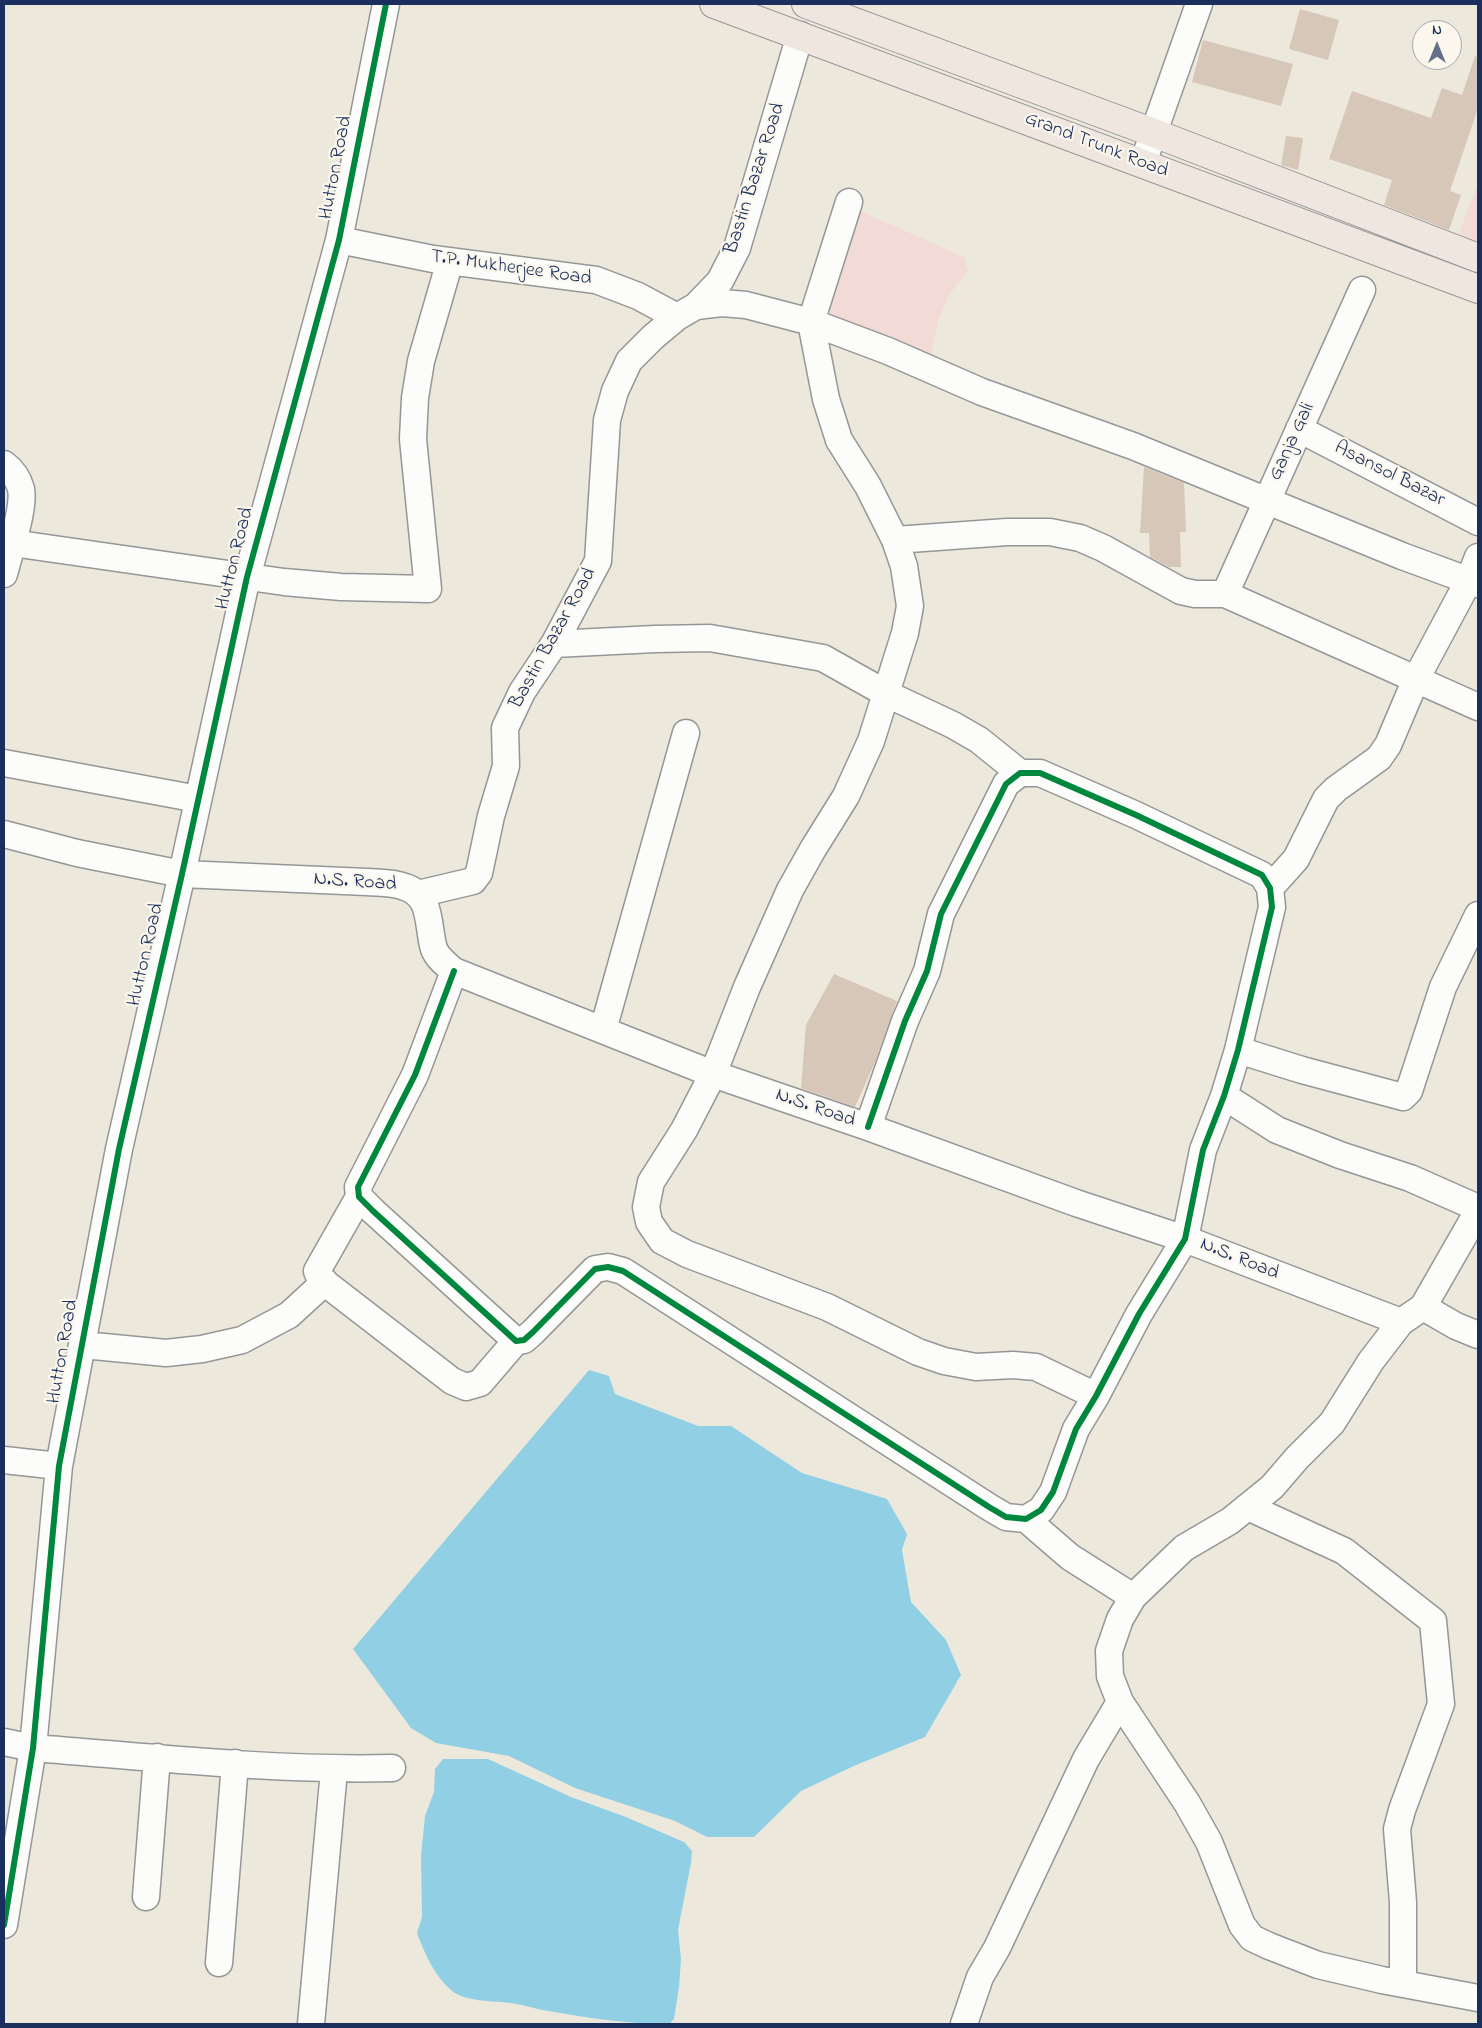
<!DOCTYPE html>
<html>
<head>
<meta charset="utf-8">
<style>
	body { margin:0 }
	#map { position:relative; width:1482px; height:2028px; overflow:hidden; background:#ede8dc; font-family:"Indie Flower",sans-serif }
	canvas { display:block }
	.frame { position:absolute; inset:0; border:5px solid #1b2f5e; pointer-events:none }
	.north { position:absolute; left:1412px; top:20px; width:50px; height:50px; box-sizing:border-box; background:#fbf7ec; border:1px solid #a1a7b3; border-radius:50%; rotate:0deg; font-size:14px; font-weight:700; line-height:20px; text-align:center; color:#1b2f5e }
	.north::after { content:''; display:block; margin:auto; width:18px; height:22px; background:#64708a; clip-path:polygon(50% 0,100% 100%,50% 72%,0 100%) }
</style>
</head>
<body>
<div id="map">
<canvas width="1482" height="2028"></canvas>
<div class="frame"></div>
<div class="north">N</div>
</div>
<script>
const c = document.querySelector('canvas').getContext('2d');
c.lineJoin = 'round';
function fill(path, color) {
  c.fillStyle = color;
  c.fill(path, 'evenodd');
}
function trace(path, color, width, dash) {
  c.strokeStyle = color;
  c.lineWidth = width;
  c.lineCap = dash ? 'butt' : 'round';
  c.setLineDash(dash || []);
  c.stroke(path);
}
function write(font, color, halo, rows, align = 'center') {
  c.font = font + ' "Indie Flower",sans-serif';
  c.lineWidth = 4.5;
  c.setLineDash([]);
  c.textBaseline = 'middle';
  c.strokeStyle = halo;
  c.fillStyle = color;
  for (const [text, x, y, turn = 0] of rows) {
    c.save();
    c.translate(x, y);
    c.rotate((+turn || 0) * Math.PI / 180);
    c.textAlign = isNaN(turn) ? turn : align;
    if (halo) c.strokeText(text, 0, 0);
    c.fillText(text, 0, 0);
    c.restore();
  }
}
fill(new Path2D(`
	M1478,183V244L1458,236Z
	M858,210L964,257L968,271L949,295L938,321L930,360L820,319Z`), '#f2dad6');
fill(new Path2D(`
	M589,1370L609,1376L615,1394L698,1426H731L802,1473L887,1499L907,1534L902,1550L911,1602L946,1640L961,1675L925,1737L856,1765L801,1791L754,1837H707L675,1821L575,1788L509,1756L436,1743L411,1728L353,1649Z
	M443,1759H488L571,1797L626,1817L684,1842L692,1851L691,1863L678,1930L681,1959L679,1987L674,2019L669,2024C629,2024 588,2018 548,2011C536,2009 524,2005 511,2003C494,2001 466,2002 452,1991C434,1976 425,1954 417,1933L422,1917L421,1856L425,1816L434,1792L435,1769Z`), '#91d0e4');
fill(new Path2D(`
	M1300,9L1339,20L1328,60L1289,49Z
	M1203,40L1293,64L1281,106L1192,82Z
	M1475,56L1478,57V108L1450,191L1461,195L1449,230L1384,205L1392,180L1329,159L1352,91L1431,118L1442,88L1462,95Z
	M1286,136L1303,138L1298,170L1281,165Z
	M1144,467L1184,483L1186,532H1180L1181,567H1169L1150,557L1149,533H1140Z
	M834,974L897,1001L875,1062L855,1107L801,1088L806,1025Z`), '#d6c7b9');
const minor = new Path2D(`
	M1143,163L1199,4
	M849,202L811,322L826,399L839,440L868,486L895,540L904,566L910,606L905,633L871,741L846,796L813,849L790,890L747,987L713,1074L684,1130L651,1182L646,1207L649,1222L662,1241L687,1254L827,1307L918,1352L944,1361L976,1367L1013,1365L1036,1367L1096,1396
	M339,240L433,259L596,280L638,296L677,317
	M696,306L722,303L746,305L811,322L888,351L982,392L1133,446L1402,556L1478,584
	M1299,429L1478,522
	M4,464C12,470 18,478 21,489C25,508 9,554 4,574
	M895,540L1007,532H1050L1080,538L1103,548L1181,591L1195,594H1225L1478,707
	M12,543L284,582L341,587L428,589L413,439L415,398L421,361L450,261
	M1225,594L1362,290
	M554,644L655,639L710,638L823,658L887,694L953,725L979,740L1020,773
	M4,763L198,799
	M4,834L77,853L182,874L367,882C379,883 393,882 405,887C433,896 427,926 434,949C438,959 447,965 454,971L713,1074L868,1127L1076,1203L1185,1239L1401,1322L1423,1307L1456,1326L1478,1335
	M1270,888L1296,859L1326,799L1336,789L1379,758L1388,745L1416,679L1469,580L1478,557
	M418,894L473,881L479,873L491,816L506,766L505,728L522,692L554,644L598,561L607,420L615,391L629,361L653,337L677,317L696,306L720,281L737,248L800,35
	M454,971L415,1075L358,1187L359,1197L373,1211L516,1341L524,1340L533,1332L595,1269L608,1267L623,1271L989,1507L1006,1517L1026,1519L1041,1510L1053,1492L1076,1429L1096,1396L1139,1314L1185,1239L1203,1150L1224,1096L1238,1050L1272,907L1270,888L1262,875L1136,815L1040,773H1020L1006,784L941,914L927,971L905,1021L868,1127
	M603,1030L686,733
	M1238,1050L1302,1070L1403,1097L1409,1091L1443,987L1478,915
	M1224,1096L1277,1130L1340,1155L1410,1178L1478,1208
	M359,1197L317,1271L320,1279L452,1381L466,1387L480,1383L516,1341
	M1423,1307L1478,1211
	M1401,1322L1371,1361L1332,1423L1297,1458L1272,1487L1230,1521L1184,1548L1133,1597L1120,1619L1109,1651L1110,1676L1120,1702L1187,1803L1209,1842L1242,1925L1252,1938L1269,1946L1318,1965L1382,1980L1478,1998
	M83,1345L166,1353L202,1349L242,1340L289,1315L325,1282
	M4,1460L59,1466
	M1248,1507L1344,1551L1433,1621L1441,1704L1402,1810L1397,1829L1403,1902V1984
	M1026,1519L1070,1557L1133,1597
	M4,1742L33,1748C152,1757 272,1771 392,1768
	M146,1897L157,1757
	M4,1925L33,1748L59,1466L119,1149L182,874L247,577L339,240L386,4
	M219,1963L235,1763
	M311,2024L334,1770
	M964,2024L980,1977L997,1948L1086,1759L1120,1702`);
const major = new Path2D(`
	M714,4L1478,289
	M806,4L1154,133L1478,258`);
trace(minor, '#959697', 29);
trace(major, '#959697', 30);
trace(minor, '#fcfcfa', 26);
trace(major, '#efe6df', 28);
trace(new Path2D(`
	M454,971L415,1075L358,1187L359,1197L373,1211L516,1341L524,1340L533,1332L595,1269L608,1267L623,1271L989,1507L1006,1517L1026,1519L1041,1510L1053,1492L1076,1429L1096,1396L1139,1314L1185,1239L1203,1150L1224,1096L1238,1050L1272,907L1270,888L1262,875L1136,815L1040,773H1020L1006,784L941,914L927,971L905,1021L868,1127
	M4,1925L33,1748L59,1466L119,1149L182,874L247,577L339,240L386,4`), '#00873e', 6);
write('20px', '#1b2f5e', '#fbf7ec', [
	["Grand Trunk Road",1096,146,21],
	["Hutton Road",337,168,-79],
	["Bastin Bazar Road",756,179,-72],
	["T.P. Mukherjee Road",511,269,8],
	["Ganja Gali",1293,442,-65],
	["Asansol Bazar",1389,475,27],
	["Hutton Road",236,559,-76],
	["Bastin Bazar Road",554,639,-61],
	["N.S. Road",355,883,4],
	["Hutton Road",147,955,-77],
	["N.S. Road",815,1109,19],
	["N.S. Road",1239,1260,22],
	["Hutton Road",64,1352,-80]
]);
</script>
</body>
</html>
